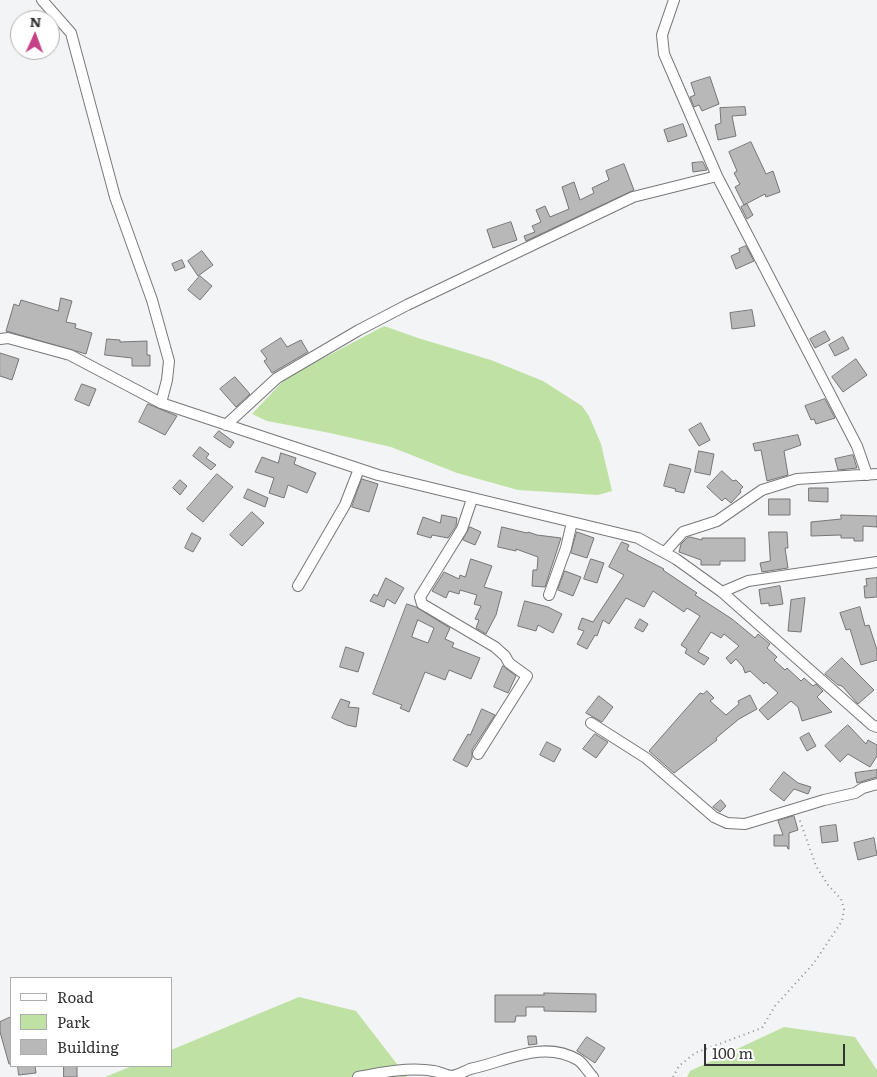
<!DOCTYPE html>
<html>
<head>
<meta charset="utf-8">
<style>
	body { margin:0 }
	#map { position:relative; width:877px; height:1077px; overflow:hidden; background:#f3f4f6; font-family:Literata,serif }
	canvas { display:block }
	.legend { position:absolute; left:10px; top:977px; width:162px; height:90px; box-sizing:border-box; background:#fff; border:1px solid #adadae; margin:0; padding:6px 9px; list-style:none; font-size:15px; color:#333334 }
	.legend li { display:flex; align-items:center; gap:10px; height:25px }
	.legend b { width:25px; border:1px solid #adadae }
	.north { position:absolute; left:10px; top:10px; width:50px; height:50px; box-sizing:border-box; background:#fff; border:1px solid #adadae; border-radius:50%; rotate:2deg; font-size:14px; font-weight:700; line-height:20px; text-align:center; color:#333334 }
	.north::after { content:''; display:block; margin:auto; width:18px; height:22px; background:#c54287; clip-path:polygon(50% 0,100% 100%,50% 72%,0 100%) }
	.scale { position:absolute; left:704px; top:1044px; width:141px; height:22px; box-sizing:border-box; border:2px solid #333334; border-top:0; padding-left:6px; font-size:15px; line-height:18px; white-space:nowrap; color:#333334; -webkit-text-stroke:4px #fff; paint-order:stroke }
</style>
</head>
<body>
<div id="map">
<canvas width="877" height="1077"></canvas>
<ul class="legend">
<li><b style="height:6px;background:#fff"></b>Road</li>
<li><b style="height:14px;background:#bfe2a4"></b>Park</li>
<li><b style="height:14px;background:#b9b8b9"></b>Building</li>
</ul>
<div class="north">N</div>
<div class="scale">100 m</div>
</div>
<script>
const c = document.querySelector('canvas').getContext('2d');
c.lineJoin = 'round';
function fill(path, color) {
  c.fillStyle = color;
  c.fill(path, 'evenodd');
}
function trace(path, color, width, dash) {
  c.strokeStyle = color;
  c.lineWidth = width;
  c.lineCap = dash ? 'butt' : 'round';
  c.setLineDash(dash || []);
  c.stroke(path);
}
fill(new Path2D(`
	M384,326L418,338L491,360L543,381L582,406L589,416L601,444L612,491L598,495L518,490L457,473L391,447L330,433L267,421L252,414L286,378Z
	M299,997L356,1011L407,1077H105L132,1066H171V1050Z
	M784,1027L855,1037L877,1070V1077H687L690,1071Z`), '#bfe2a4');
const building = new Path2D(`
	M710,77L719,104L702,111L699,105L694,107L690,97L695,95L691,83Z
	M745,107L746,115L732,116L736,136L718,140L715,125L721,123L720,108Z
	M683,124L687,136L668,142L664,130Z
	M751,142L766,174L773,171L780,192L766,197L765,194L744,205L735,187L740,184L734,173L737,171L729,152Z
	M703,162L707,170L693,172L692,163Z
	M624,164L634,190L526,241L524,236L535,232L532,226L541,222L536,210L545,206L550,217L569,209L562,187L574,182L580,200L594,193L592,188L609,180L606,171Z
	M747,204L753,215L747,219L741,207Z
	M511,222L517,240L493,248L487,230Z
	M746,246L754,261L736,269L731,256L740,252L739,249Z
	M202,251L213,265L198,276L188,261Z
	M182,260L185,267L175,271L172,264Z
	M200,276L212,286L200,300L188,290Z
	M61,298L72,301L66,322L76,324L75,328L92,333L86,354L6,331L14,304L19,306L21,300L58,311Z
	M752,310L755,326L732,329L730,313Z
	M825,331L830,340L815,348L810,339Z
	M843,337L849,349L835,356L829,345Z
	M281,338L287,347L301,340L308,352L272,373L264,361L267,359L261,351Z
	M107,339L120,340V342L147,341V355H150V366H132V358L105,355Z
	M0,353L19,359L12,380L0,376Z
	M856,359L867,375L843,392L832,377Z
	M235,377L250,394L236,407L220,389Z
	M82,384L96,389L89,406L75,400Z
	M825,399L835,418L816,424L814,419L811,420L805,406Z
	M148,404L177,416L165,435L139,422Z
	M701,423L710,440L699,446L689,430Z
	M219,431L234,442L230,448L214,437Z
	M798,435L801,445L784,451L788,475L767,481L761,450L755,451L753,444Z
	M200,447L209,454L206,458L216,465L211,470L193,456Z
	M699,451L714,454L710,475L695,472Z
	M281,453L296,458L294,464L316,473L307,493L288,485L284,498L269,493L274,478L255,472L262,457L278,463Z
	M853,455L857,468L838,470L835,459Z
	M670,464L691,469L684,493L675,491L676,489L664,486Z
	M722,471L733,481L736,480L743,487L740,490L741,492L731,503L725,498L722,501L707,487Z
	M217,474L233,487L203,522L187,509Z
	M362,479L378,484L369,512L352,507Z
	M180,480L187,486L180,495L173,488Z
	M809,488H828V502L809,501Z
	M248,489L268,498L265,507L244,498Z
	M769,499H790V515H769Z
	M252,512L264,523L242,546L230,535Z
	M442,515L457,518L456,526L448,538L432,535L431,538L417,534L423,517L440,523Z
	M841,515L877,516V527L863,526V541H854V538H841V535L811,536V522L841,519Z
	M470,527L481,532L475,545L463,540Z
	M502,527L527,533L528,532L537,535L561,538L545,587L532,586L533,570H537L538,557L516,549V551L498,547Z
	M577,532L594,538L587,558L571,553Z
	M769,532H787L788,548H785L788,568L762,572L760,563L770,561Z
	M192,533L201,538L193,552L185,548Z
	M690,537L702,540V538H745V561H720V565H701V560L679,552L681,544L687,538Z
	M622,542L629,545L627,550L664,569L663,570L697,593L695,595L732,619L755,638L758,634L770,644L767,648L777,657L774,660L785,670L787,668L801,681L804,678L813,686L816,684L823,691L817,697L832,712L802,721L798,707L791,701L768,720L759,710L778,693L766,682L764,684L750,671L745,673L743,667L736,659L731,664L726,658L739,646L724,634L721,638L711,632L698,652L709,658L704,665L685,653L687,649L681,645L700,616L687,608L684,612L653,591L644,607L626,598L609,624L603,620L597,636L595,635L587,649L577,644L584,631L578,629L582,618L593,622L624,575L609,567Z
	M471,559L492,566L484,587L502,592L496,615L486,634L476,628L479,620L475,619L481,606L474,604L477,595L460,590L459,594L449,591L446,598L432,591L444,572L459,579L460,575L465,577Z
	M591,559L604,563L597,583L584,579Z
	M565,571L581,577L573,596L558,590Z
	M386,578L404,588L395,604L387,599L384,607L370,601L374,594L377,596Z
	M877,578V597L865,598L864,586H867L866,579Z
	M780,586L783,604L769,606V603L761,604L759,590Z
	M805,598L801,632L788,631L791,600Z
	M525,601L548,607L562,614L553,633L538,625L536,631L518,626Z
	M407,604L416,607L450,628L445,639L454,643L452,647L480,658L471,679L449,670L445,680L425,672L409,712L400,708L402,705L373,694ZM418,620L434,628L428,643L412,637Z
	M860,607L865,626L869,625L877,650V660L861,665L850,629L846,630L840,613Z
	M640,619L648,624L643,632L635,628Z
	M346,647L364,653L358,672L340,667Z
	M842,658L874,690L858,704L842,686L838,685L825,674Z
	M503,666L516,676L508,693L494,687Z
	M707,691L714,698L710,701L726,715L739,704L738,701L750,695L757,709L739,719L716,738L717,740L674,773L649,751L700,693L703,694Z
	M599,696L613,707L602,722L586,713Z
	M341,699L350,702L348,707L359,708L356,727L347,725L332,718Z
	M482,709L495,715L472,750V758L467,767L453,760L468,734L470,735Z
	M848,725L866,744L868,740L877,745V756L870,767L848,754L840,762L825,746Z
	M809,733L816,746L807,751L800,738Z
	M595,734L608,742L596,758L583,749Z
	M547,742L561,749L554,762L540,755Z
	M877,770V777L857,783L855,773Z
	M784,772L798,783L811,787L808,794L794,789L784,801L770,790Z
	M721,800L726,806L720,812L713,807Z
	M794,816L798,830L789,833V849H788L787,846H774V835H783L778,821Z
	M836,825L838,841L822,843L820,827Z
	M874,838L877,855L858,860L854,843Z
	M544,993L596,994V1012L544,1011V1007H526V1016H516L515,1022H495V995H544Z
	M11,1017V1064H9L0,1032V1022Z
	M528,1036H536L537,1044L529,1045Z
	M587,1037L605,1048L595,1063L577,1051Z
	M18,1066H35L36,1073L19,1075Z
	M64,1066H77V1077H64Z`);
fill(building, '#b9b8b9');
trace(building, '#767576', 1);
const minor = new Path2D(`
	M42,0L71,33L115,197L152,300L169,361L167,380L161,403
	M674,0L662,35L664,54L717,176L857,446L867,475
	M0,339L8,338L70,355L161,403L378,475L638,538L676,559L722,592L872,725L877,727
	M226,425L277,378L359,330L407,305L633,197L717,176
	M472,499L462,529L420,597L422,604L429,608L495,647L505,656L509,663L527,676L478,754
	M665,552L683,532L717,521L762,490L797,479L877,474
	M298,586L345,505L359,469
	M722,592L748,581L877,562
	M549,595L566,548L572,522
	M591,723L646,758L714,817L727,823L745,824L824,800L855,793L863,788L877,784
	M358,1077C383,1072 409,1067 434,1071C440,1072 447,1076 452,1076C458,1075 465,1071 470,1069C505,1062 543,1039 578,1060C583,1063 588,1072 593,1077`);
trace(minor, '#78787a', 12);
trace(new Path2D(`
	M673,1077L679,1066L695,1053L762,1028L775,1006L814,963L842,921L844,909L841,899L828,885L816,866L799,818`), '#8e8e90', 2, [1, 4]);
trace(minor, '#fff', 10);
</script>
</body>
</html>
